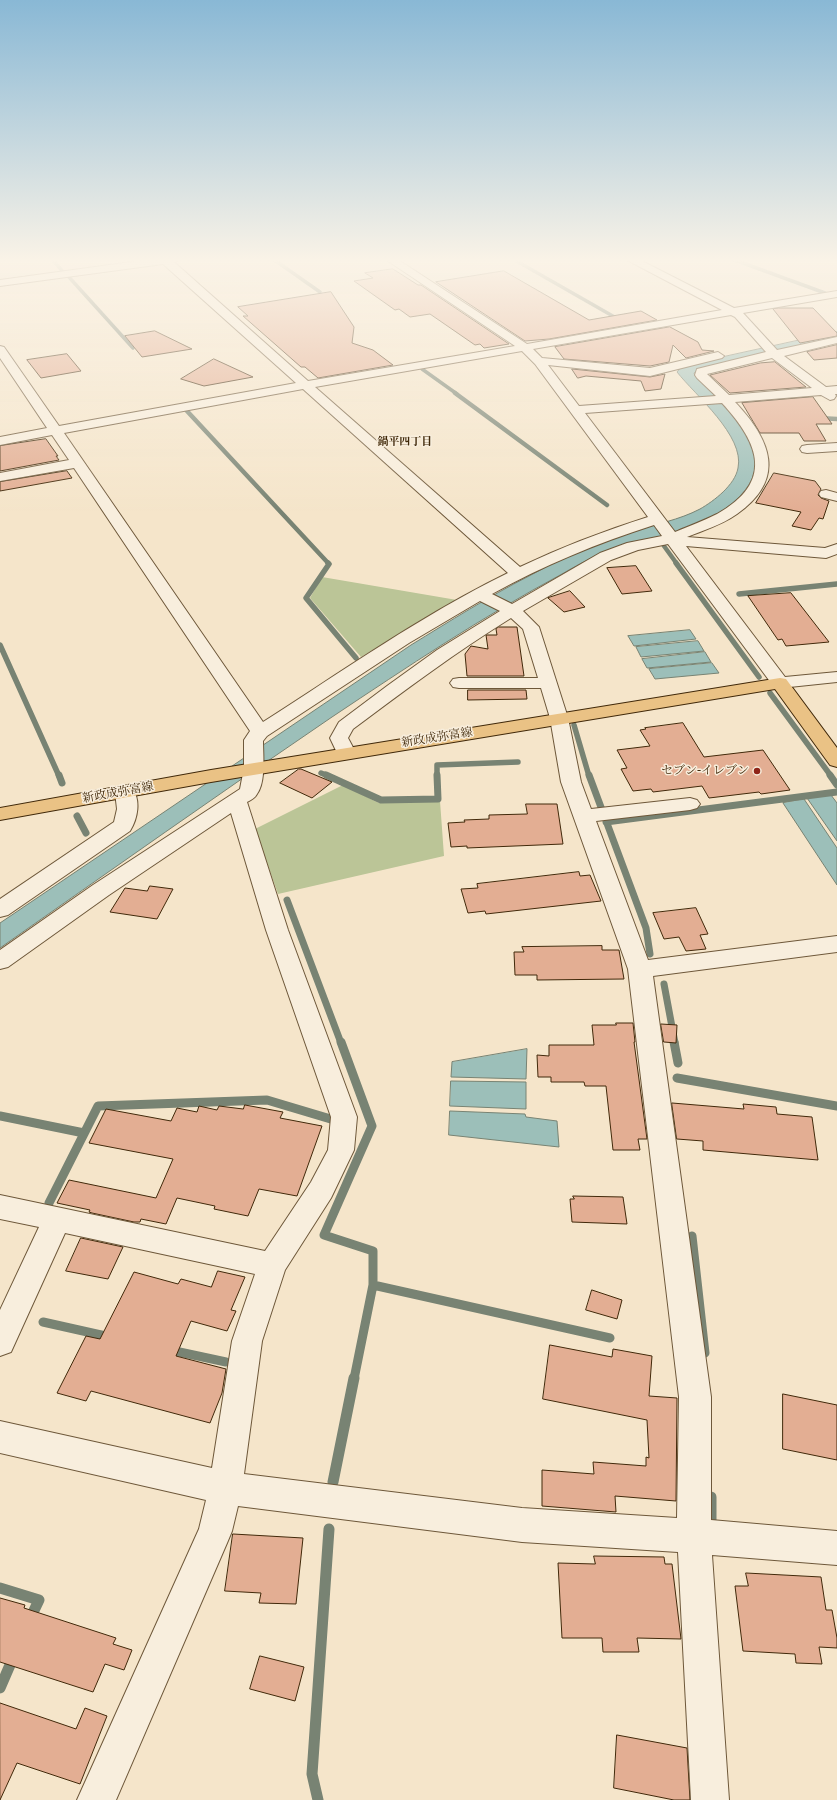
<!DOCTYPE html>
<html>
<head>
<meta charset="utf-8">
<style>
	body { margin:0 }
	canvas { display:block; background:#f5e5ca }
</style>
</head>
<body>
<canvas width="837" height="1800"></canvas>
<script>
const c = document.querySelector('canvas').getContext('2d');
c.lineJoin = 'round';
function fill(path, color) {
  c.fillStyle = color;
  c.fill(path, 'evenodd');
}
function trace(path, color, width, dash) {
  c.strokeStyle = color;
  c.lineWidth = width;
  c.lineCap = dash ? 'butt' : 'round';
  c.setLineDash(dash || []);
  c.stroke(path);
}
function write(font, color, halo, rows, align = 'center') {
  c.font = font + ' "Gentium Book Plus","Noto Serif JP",serif';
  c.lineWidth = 3;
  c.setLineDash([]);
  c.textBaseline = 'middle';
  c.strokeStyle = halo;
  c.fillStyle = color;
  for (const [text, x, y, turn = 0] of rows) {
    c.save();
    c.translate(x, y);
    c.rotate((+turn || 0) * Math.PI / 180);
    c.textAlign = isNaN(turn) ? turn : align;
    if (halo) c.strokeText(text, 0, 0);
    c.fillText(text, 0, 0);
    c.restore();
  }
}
fill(new Path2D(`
	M322,577L457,600L361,657L310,598Z
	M343,785L379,803L440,801L444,856L278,894L255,829Z`), '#bbc597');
const water = new Path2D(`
	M837,332V338L699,370L694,373L695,376C718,400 770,443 751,481C739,504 710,520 686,529C666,537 643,539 622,545C601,552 581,563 562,574C482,617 407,667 332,717C220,793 110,871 0,948V923L411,645C450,621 488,597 529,576C543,569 557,560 572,554C592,546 613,537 634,531C656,524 679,520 700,509C714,501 735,485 738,468C745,436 695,395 677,372L682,366Z
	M690,630L696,639L634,646L628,636Z
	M698,641L704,651L641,657L636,647Z
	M705,652L711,662L647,668L642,659Z
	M712,663L719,673L655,679L649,669Z
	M831,795L837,803V841L807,798Z
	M804,799L837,848V885L783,803Z
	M527,1049L526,1079L451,1077L452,1062Z
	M451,1081L526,1082V1109L450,1106Z
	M450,1111L525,1114L526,1117L557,1121L559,1147L449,1135Z`);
fill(water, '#9cbfb9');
trace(water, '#788373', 1);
trace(new Path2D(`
	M52,259L64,273
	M273,259L320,292
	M513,259L632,327
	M732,259L825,293
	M68,276L133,348
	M422,369L457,394`), '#788373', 3.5);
trace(new Path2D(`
	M455,393L607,505
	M187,411L329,564
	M819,418L837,419
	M664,546L677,564`), '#788373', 4.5);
trace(new Path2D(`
	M328,563L329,564L306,598L356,658
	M676,563L759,677
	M739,594L837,584
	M0,645L59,776
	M770,693L831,776
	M574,725L589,776
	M321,773L328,776
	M437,776V765L518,762`), '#788373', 5.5);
trace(new Path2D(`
	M59,775L62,783
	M326,775L381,800L438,799L437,775
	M589,775L646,928L650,954
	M830,775L837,785
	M77,816L86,833
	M606,822L837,792
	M287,900L341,1043
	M664,984L675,1043`), '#788373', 7);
trace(new Path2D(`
	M341,1042L372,1126L324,1235L373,1251V1285
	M674,1042L678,1063
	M677,1078L837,1106
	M0,1116L84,1133
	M49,1203L98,1106L267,1100L334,1120
	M692,1236L705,1353
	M43,1322L110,1337
	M170,1350L226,1362
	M354,1379L373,1285L610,1338`), '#788373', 9);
trace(new Path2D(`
	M333,1482L354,1378
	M711,1497V1524
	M0,1588L39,1600L30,1619
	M0,1688L13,1658
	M318,1800L312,1774L329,1529`), '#788373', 11);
const building = new Path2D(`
	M393,269L418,285H421L509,344L484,348L480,344L475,345L430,314L410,317L399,309L395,310L354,281L373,278L365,273Z
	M504,271L589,320L641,311L657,320L549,339L525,341L436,282Z
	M331,292L354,327L352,343L373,350L393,365L318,378L305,367H301L243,316H248L238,307Z
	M779,308H813L837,333V336L800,343L773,309Z
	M670,327L698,342L702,350L714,351L686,358L673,345L669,362L650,366L564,359L555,347Z
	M155,331L192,349L142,357L125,336Z
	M837,345V358L814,360L807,352Z
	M67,354L81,371L41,378L27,360Z
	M214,359L253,377L204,386L181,379Z
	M775,362L806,387L730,393L710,375L760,363Z
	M572,369L650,377L665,374L661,389L645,391L641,381L586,376L578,378Z
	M813,397L832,424H816L826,441H804L799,433H760L742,403Z
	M46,439L58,456H56L59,460L0,471V446Z
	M67,471L72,478L0,491V482Z
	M774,473L815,481L821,489L818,495L821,498L829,501L823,519L819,518L811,530L792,526L801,512L756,503Z
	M636,566L652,591L622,594L607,568Z
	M570,591L585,607L564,612L548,598Z
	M791,593L829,642L786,646L782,639L778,640L748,596Z
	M499,627H517L524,676H467L465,654L471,646L488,649L486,635H497L496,629Z
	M468,690H526L527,699L468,700Z
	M683,723L704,757L763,750L790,790L761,794L759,792L709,798L702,786L653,792L651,789L633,791L621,769L627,768L617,750L650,746L640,730L646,729L645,728Z
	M299,769H301L332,782L312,798L280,783Z
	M526,804H557L563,844L467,848V846L451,847L448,823L465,822L464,820L489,819V815L527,814Z
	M579,872L580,876L590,875L601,901L486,914L485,911L468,913L461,889L478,888L477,884Z
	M150,886L173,889L157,919L110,912L125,888L147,891Z
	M696,908L708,934L700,935L706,949L686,951L679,937L664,939L653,913Z
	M602,946V950H619L624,979L537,980V975H515L514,952H524L522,947Z
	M616,1023H633L635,1042H634L647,1139H638L640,1150H613L606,1086H585L584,1082H551V1077H538L537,1055L549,1056V1045H594L592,1025H616Z
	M661,1024L677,1025L676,1043L664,1042Z
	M672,1103L744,1109L743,1104L776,1107L777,1114L812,1117L818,1160L703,1150V1141L677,1139Z
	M245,1105L283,1112L280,1118L322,1126L297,1196L259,1189L248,1216L214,1209L215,1206L177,1198L166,1224L141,1219L140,1222H134L92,1213L89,1212L90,1210L57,1203L69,1180L156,1198L173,1159L89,1143L106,1109L171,1121L177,1108L197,1112L199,1106L217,1110L219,1106L243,1109Z
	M573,1196L623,1197L627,1224L572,1222L570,1199H574Z
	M81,1238L123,1247L108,1279L66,1271Z
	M218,1271L245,1277L231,1310L236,1311L227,1331L191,1321L176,1356L226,1369L222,1393L210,1423L91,1391L86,1401L57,1393L86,1336L100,1339L134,1272L178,1284L181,1279L211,1287Z
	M592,1290L622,1300L617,1319L586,1310Z
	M550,1345L612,1357L613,1349L652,1356L649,1396L677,1398L676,1501L615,1496L616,1512L542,1506V1470L594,1474L593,1462L646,1466V1457L649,1458L647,1420L543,1399Z
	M783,1394L837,1405V1460L783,1449Z
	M233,1534L303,1538L296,1604L259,1603L261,1593L225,1591Z
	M594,1556L664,1557L665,1564H672L681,1639L637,1638L639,1652H603L602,1638H562L558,1563L595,1564Z
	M746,1573L821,1577L826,1610H832L837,1638V1648L819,1647L822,1664L796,1663L795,1654L743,1651L735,1586H748Z
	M0,1598L25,1605L24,1608L116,1638L113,1644L132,1650L124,1670L105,1664L93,1692L0,1662Z
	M260,1656L304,1667L295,1701L250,1689Z
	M0,1703L76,1729L85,1708L107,1716L80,1784L17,1763L0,1800Z
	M617,1735L687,1748L690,1800H674L614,1788Z`);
fill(building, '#e3ae93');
trace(building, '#41290a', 1);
const minor = new Path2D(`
	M153,259H181L174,262L308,381L515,346L385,259H397L527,344L722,310L625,259H638L734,308L837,291V297L743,313L777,350L837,337V343L784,356L826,387L837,386V394H835L836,396L834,399L830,400L821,395L735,402C771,440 787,479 737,514C722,525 704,530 687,537L825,548L837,544V554L826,558L686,546L785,677L837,672V682L780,688L774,687L668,544L638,550L611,560L523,611L539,627L568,718L581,782L591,809L690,798L697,800L700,804L697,808L690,810L596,821L648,960L837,936V952L653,976L711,1397V1520L837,1531V1565L712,1555L729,1800H691L678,1552L522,1542L238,1506L232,1531L227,1543L116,1800H77L199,1529L206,1500L0,1453V1421L212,1468L232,1341L255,1274L65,1233L11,1352L0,1356V1310L39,1227L0,1219V1195L265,1251L311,1182L328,1150L331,1117L266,930L231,813L109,895L8,967L0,969V950L93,885L240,789L244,768V740L250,731L74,468L0,481V473L69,460L52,435L0,445V437L47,428L0,358V346L4,347L59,426L296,383L163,264L0,286V280ZM731,315L735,317L766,352L697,369L695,375L697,378L716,396L579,406L548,365L650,376L722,358L724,356L718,352L650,368L542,358L533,349ZM522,351L535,364L648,517C604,531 562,547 520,567L315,387ZM772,358L812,388L729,395L707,374ZM303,389L508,573C422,615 343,671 263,722L64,433ZM722,403C760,444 774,482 717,514C703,521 689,526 675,532L585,413ZM654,525L662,536L627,543L600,553L512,604L492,594C544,565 598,543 654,525ZM480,601L500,611L437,650L387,686L339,722L330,738L339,757L346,759L353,757L356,753L348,738L353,729C405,690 456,652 511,618L523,629L538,678H459L453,679L450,683L453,687L459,688H541L550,718L561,782L628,969L679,1397L677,1518L522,1508L244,1474L262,1341L285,1270L331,1198L354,1150L357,1117L288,930L247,802C251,800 255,798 257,794C266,782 263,755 263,741L267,736L409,643Z
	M837,443V451L807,453L802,452L800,449L802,446L807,445Z
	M826,490L837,493V501L821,497L819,494L821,491Z
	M125,786L132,788C141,800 138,818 130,831L8,915L0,917V899L114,822L117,809L115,792L118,788Z`);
const major = new Path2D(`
	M780,678L786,679L837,748V767L830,765L775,689L211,782L0,820V808L211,770Z`);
trace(minor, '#6e583a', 2);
trace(major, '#41290a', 2);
fill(minor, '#f8eedd');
fill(major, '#eac285');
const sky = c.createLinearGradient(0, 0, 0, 511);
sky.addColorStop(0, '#89b8d5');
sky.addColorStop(0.51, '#faf3e7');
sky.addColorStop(1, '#faf3e700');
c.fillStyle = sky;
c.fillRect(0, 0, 837, 511);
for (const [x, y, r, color] of [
	[757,771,4,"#8f2418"]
]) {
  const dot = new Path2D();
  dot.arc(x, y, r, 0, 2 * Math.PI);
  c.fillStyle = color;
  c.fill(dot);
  trace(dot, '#f8eedd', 1.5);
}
write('bold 11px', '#41290a', '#f8eedd', [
	["鍋平四丁目",405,442]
]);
write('12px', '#41290a', '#f8eedd', [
	["新政成弥富線",437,738,-9],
	["新政成弥富線",118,793,-10]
]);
write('12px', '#41290a', '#f8eedd', [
	["セブン-イレブン",749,771]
], 'right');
</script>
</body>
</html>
